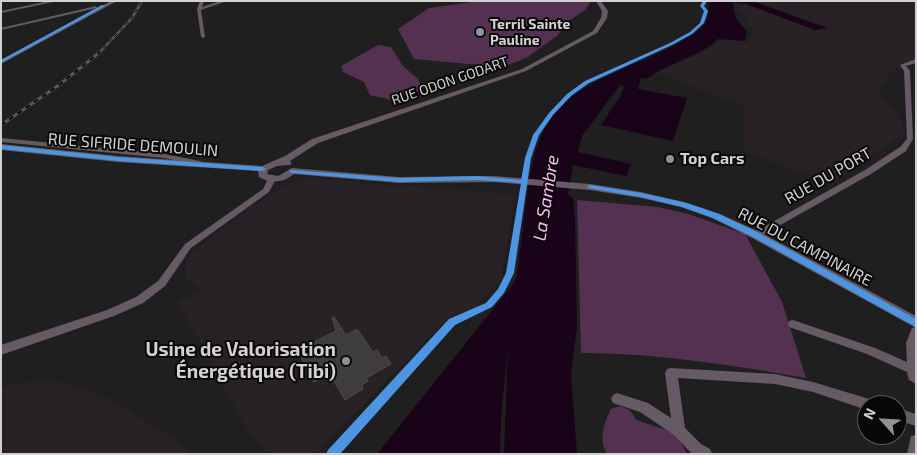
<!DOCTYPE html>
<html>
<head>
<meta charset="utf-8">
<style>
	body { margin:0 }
	#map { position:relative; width:917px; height:455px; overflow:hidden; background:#1f1f1f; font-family:"Exo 2",sans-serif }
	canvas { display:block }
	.frame { position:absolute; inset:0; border:2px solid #d2d0d2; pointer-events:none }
	.north { position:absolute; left:857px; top:395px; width:50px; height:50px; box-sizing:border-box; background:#090809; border:1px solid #595859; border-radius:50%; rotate:296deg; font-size:14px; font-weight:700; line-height:20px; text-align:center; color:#d2d0d2 }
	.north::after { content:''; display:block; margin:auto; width:18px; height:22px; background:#939293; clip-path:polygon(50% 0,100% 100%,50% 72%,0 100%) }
</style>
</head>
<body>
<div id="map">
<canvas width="917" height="455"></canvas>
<div class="frame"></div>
<div class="north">N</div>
</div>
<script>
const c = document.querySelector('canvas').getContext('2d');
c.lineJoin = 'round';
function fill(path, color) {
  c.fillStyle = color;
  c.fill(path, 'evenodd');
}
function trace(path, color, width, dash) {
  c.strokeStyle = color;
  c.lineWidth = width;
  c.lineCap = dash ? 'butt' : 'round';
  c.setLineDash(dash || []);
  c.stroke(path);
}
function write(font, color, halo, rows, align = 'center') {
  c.font = font + ' "Exo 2",sans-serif';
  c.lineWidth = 4;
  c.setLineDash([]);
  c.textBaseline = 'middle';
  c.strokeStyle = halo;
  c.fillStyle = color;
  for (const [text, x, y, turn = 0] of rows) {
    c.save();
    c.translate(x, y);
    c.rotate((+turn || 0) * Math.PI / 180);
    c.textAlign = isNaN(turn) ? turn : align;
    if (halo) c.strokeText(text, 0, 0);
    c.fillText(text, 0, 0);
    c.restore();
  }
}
fill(new Path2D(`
	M754,1H916V63L896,68L878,89L900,119L904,134L831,183L743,151L745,106L656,73L713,47L721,39L749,41L753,32L736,6L746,4L814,30L828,28Z
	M306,177L385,185L416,186L516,195L500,283L473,309L449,317L315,454H269L249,433L177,300L195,295L201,290L186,278V257L250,207L288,184Z
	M35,381L59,382L84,389L108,398L179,442L190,454H1V386Z`), '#282227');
fill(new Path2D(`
	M479,1H591L585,10L570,20L557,36L526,58L502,67L414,59L398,29L429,8Z
	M378,45L391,47L403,66L419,80L421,91L392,100L370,95L364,82L343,72L341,66Z
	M577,200L658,207L688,214L745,234L782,302L806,378C732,365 656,353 581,353Z
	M620,406L630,410L636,420L676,433L687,454H607C598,438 604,424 611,409Z`), '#543151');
fill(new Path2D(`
	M708,1H752L827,28L815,30L746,4L733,2C733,15 737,22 747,31L745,41L718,39C698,58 668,62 647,79L641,78L638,89L687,98L673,141L601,125L621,95L624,86L620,85L582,136L578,152L631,164L626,176L573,165L568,195L573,198L575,221L577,328L571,374L577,454H504L508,346L501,419L500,454H377L514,283L517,275C520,251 523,227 526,203C532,159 536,125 574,95C603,72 692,46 706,22C710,16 709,7 708,1Z`), '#180318');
const building = new Path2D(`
	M334,317L346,335L357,329L373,352L377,350L382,358L386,356L391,364L366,378L368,381L362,385L363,389L345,400L329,373L314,382L301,357L315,349L312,343L336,331L332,318Z`);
fill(building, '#3e3c3e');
trace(building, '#4c4c4c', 1);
fill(new Path2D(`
	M49,1H58L1,13V11Z
	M111,1H117L1,64V60Z
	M200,1H204L202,7L220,1H227L201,10L205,37L203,38L201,37L197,9Z
	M96,6L97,8L1,30V28Z
	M916,59V63L906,66L910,71L913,139L906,151L871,174L759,237H753L752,235L753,233L865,170L900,147L907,139L904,71L900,65Z
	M1,138L164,154L200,161L204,163L200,165L164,158L1,142Z
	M269,177H272L276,179L269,192L191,248L165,286L143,303L114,316L1,355V345L107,310L136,297L158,281L185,244L263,189Z
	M793,320L875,348L907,362L906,343L912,328L916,327V384L909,380L907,372L867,354L789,327L788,324L789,321Z
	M671,368L775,374L813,382L869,399L873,401L875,405H867V410L813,392L775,384L678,378L685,428L701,444L710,449L712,454H692L674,435L640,412L613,403L611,399L613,395L617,393L648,403L671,418L665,373L667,369Z
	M897,408L916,414V426L897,420Z
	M916,435V454H907L911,436Z`), '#665a64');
fill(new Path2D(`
	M596,1H601L608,11L607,18L597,33L526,71L318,143L290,161L292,163L290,165L277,166L268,170L267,174L278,176L292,168L399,177L494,176L590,184L641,192L684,202L720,214L760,232L916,316V328L752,238L712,218L681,207L641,198L590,190L494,182L399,183L294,174C283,183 271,184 259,177L258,171L118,162L1,150V144L118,156L262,166L285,156L312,139L522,69L593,31L601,18L602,11Z`), '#665b65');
const railFar1 = new Path2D(`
	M98,54L132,18L142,1`);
const rail = new Path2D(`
	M1,125L59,85L100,52`);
trace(railFar1, '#5b565b', 2.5);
trace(rail, '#5b565b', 3);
trace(railFar1, '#090809', 1, [4]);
trace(rail, '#090809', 2, [5]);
fill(new Path2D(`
	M703,1H707L704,6L708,11L704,23L692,34L672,45L589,83L571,96L553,115L539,135L531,158L514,273L504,293L492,307L455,325L340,454H326L328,450L449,319L486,303L498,289L506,273L521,183L477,180L399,182L292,173L290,172L289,171L290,170L399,178L477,176L521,180L525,158L533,135L549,113L567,94L585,81L670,43L690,32L700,23L704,11L700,6Z
	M102,5L105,6L1,63V60Z
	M1,145L118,157L263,167L266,169L263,171L118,161L1,149Z
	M590,185L641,193L687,203L719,214L759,233L916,319V327L753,237L713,218L682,207L641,197L588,188L587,187Z`), '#4d94e3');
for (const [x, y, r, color] of [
	[480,32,5,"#939293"],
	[670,159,5,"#939293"],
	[346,361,5,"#939293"]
]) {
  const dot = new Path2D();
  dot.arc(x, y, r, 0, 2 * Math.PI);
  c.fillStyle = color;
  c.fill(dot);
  trace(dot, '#090809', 2);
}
write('bold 14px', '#d2d0d2', '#090809', [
	["Terril Sainte",490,24],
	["Pauline",490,40]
], 'left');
write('14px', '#d2d0d2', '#090809', [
	["RUE ODON GODART",450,81,-19]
]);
write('16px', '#d2d0d2', '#090809', [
	["RUE SIFRIDE DEMOULIN",133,145,4],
	["RUE DU PORT",828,176,-30],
	["RUE DU CAMPINAIRE",805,247,28]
]);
write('bold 16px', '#d2d0d2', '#090809', [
	["Top Cars",680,159]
], 'left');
write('italic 18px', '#ffb9f7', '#090809', [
	["La Sambre",546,198,-81]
]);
write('bold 19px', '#d2d0d2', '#090809', [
	["Usine de Valorisation",336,350],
	["Énergétique (Tibi)",336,372]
], 'right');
</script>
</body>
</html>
